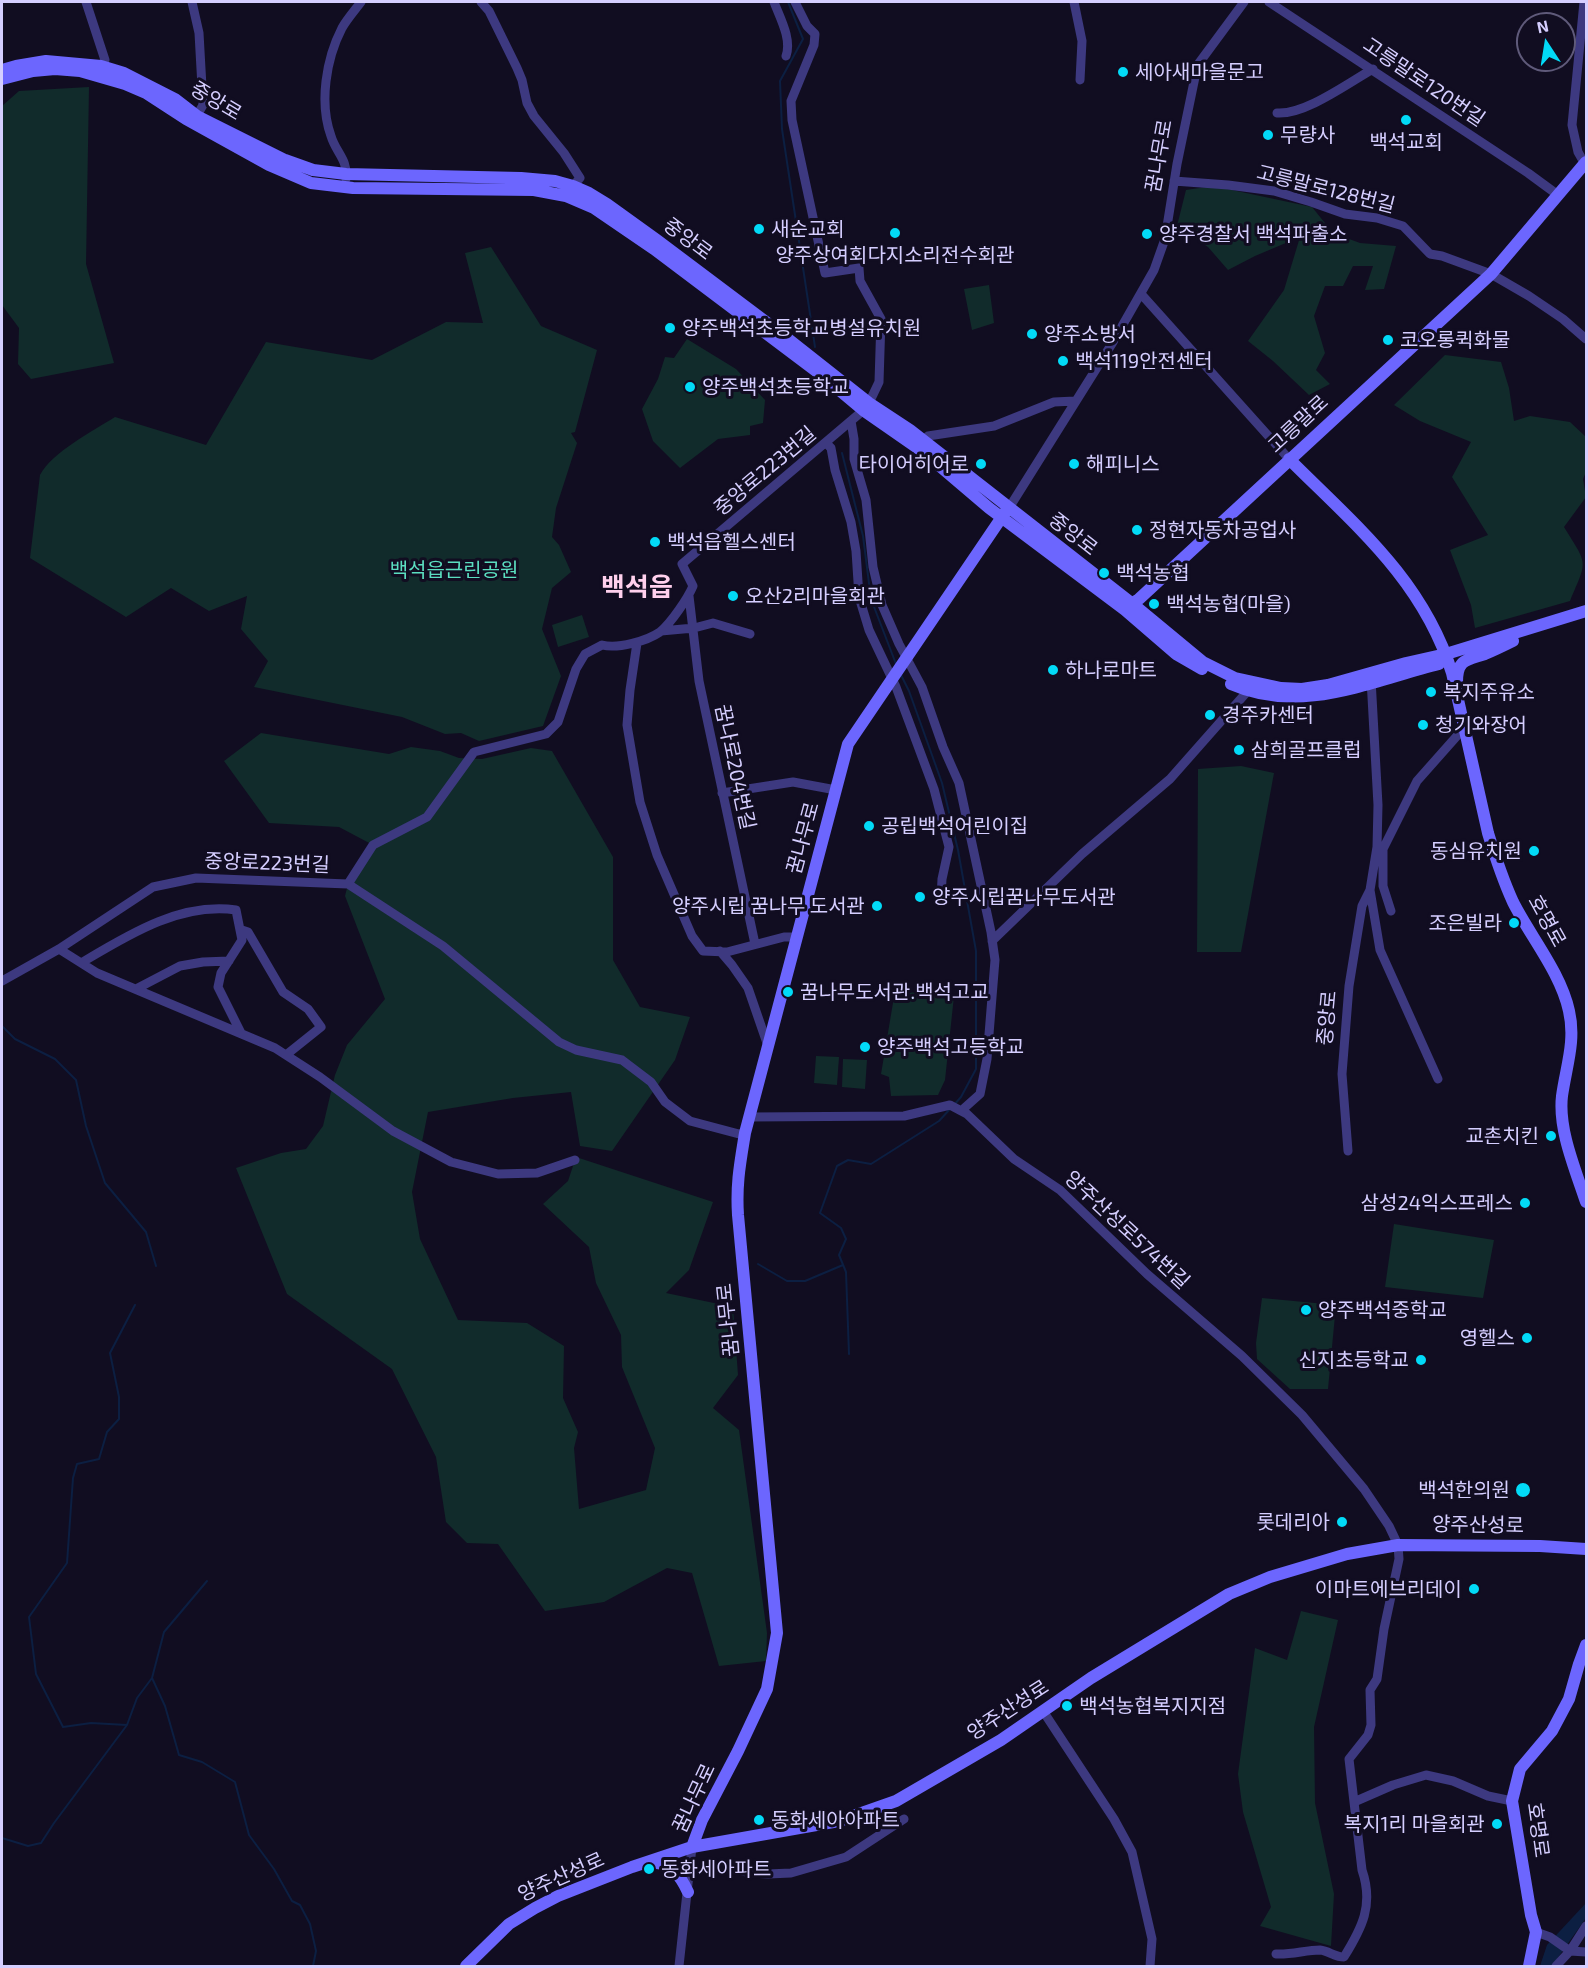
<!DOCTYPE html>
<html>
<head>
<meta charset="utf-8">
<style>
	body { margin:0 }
	#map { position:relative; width:1588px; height:1968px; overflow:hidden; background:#110d21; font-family:"Exo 2",sans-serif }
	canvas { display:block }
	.frame { position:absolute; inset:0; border:3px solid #d5ceff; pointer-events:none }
	.north { position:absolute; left:1516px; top:12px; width:60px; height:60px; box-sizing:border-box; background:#110d21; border:2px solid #5f5a7a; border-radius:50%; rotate:348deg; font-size:16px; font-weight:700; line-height:24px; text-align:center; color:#d5ceff }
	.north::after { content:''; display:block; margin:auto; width:21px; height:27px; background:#02daf7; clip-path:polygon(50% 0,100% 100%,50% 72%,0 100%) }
</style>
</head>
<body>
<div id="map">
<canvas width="1588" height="1968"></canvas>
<div class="frame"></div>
<div class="north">N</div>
</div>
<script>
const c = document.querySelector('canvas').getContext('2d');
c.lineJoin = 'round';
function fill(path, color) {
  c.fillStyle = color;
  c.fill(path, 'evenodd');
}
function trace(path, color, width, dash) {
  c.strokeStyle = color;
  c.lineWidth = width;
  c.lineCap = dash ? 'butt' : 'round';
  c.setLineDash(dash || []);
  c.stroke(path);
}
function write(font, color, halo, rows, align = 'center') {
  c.font = font + ' "Exo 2","Noto Sans KR",sans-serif';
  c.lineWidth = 6;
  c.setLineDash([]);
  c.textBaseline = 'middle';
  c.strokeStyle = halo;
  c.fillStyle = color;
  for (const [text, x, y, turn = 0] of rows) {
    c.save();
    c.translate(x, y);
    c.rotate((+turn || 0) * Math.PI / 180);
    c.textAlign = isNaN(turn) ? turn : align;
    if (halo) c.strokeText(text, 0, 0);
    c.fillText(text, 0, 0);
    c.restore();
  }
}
fill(new Path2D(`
	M89,87L86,264L114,363L31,379L18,364L19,328L2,305V106L19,91Z
	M1213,186L1312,207L1333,233L1360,243L1396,246L1384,289L1365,290L1373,266H1353L1343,286H1325L1314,316L1325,353L1316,370L1330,384L1309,395L1273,361L1248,341L1284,290L1300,237L1255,256L1228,270L1208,247L1177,226L1186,190Z
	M491,247L541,326L597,350L575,432L571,433L577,443L556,508L552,537L559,545L571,572L552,588L542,629L561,676L543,726L479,741L461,733L445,734L402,717L254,687L268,661L241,629L247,596L209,611L171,588L126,617L30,558L40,475C52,452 93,431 115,417L206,445L266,342L372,360L446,322L483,323L465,253Z
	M989,285L994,323L972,330L964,289Z
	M687,339L736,369L765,400L763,423L750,426V435L718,439L680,468L653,441L642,409L658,379L665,357L674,358Z
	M1445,355L1501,362L1509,388L1514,421L1530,416L1570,422L1586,437V472L1583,479L1586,497L1564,527C1588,566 1588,559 1570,601L1475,628L1471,605L1450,550L1488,535L1452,477L1471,442L1420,421L1394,405Z
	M582,615L589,637L558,647L552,625Z
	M261,733L389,754L411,747L440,751L459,758L482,759L531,748L552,751L613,857V960L640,1007L690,1017L675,1060L612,1151L580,1146L571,1092L513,1098L428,1112L412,1192L420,1239L458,1320L527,1323L564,1346L563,1398L578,1432L574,1448L579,1509L646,1490L655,1448L622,1367L621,1335L596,1283L589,1247L543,1204L568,1181L576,1157L713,1202L689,1270L666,1293L733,1307L738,1375L713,1408L739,1430L767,1633L766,1661L719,1666L692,1573L667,1568L604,1602L545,1611L498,1544L467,1543L446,1522L436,1457L392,1369L287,1294L236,1168L281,1153L306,1149L323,1126L335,1075L347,1045L385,999L345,896L348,884L373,845L339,827L269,823L224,761Z
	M1241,766L1274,773L1241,952H1197L1198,769Z
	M895,991L954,996L945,1080L938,1095L891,1096L889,1077L881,1074Z
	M816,1056L839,1057L837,1085L814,1083Z
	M843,1059L867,1060L865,1089L842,1087Z
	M1394,1224L1494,1240L1483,1298L1385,1287Z
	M1262,1298L1336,1305L1328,1389H1290L1257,1359L1256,1343Z
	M1301,1611L1338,1620L1314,1727L1315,1803L1334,1894L1331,1946L1260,1926L1271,1907L1243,1812L1238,1774L1255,1648L1287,1660Z`), '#112b2b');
fill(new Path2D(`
	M1586,1903V1918L1552,1966H1540L1547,1945Z`), '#0c1f42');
trace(new Path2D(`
	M788,2L803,39L780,81L782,129L815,347
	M842,453L863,536L871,599L896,664
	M901,675L909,691L942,783L958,850L976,951V1069L961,1097L954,1105
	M2,1026L15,1039L55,1059L76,1080L86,1126L105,1183L146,1232L156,1266
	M758,1264L787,1281H805L843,1265
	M135,1305L110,1353L119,1397V1419L107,1432L99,1459L77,1464L73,1478L67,1563L29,1617L36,1674L63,1727L91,1723L127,1725L137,1698L152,1678
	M849,1354L846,1272L839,1255L846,1239L841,1228L820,1213L837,1166L848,1160L871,1164L939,1121L950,1109
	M207,1581L164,1632L152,1678L165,1706L179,1755L202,1762L235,1782L249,1835L274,1869L292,1901L300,1905L310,1924L316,1951L313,1966
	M2,1838L28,1846L41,1843L54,1823L127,1725`), '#0c1f42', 2);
trace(new Path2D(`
	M86,2L105,60L101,66
	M192,2L199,33L203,105L195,119
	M481,2L489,11L517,68L522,80L527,103L534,116L564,153L580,178L570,189
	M774,2C780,18 792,39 786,56
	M1074,2L1082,41L1080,80
	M1269,2L1528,173L1558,195
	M1584,2L1572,125L1578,152L1586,166
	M1277,113C1305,115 1348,83 1373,69
	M346,179C348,159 336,153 331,136C319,103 326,59 342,28C347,19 355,10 361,2
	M1174,181L1228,185L1274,191L1311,202L1345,214L1377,218L1403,226L1430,254L1442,256L1491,274L1529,296L1563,319L1586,339
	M1142,295L1289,459
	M851,421L854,439V459L866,500L873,567L882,605L899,644L922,687L943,747L959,783L991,932L995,960L987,1059L980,1094L961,1111
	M923,440L928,436L994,426L1054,402L1075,401
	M826,443L831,448L835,470L851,522L856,551L859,597L869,630L896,687L934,789L949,847L942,879L941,899
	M1009,508L1113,342L1154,270L1165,239L1177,164L1195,77L1199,63L1244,2
	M689,596L699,681L755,944
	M661,631L694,628L713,623L750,634
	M637,643L630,690L627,725L640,802L657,855L692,936L703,951L727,952L784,937H797
	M1371,679L1378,805L1377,847L1370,890L1380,950L1438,1079
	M722,793L793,782L836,790
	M348,884L443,946L559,1042L576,1050L622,1060L651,1082L665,1102L690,1121L739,1134L745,1133
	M1391,911L1383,886V849L1417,781L1464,728
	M242,930L248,932L283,992L308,1009L321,1027L286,1055
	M992,941L1082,854L1170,779L1253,685
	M59,949L97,973L275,1048L320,1077L393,1131L451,1162L498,1174L537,1173L575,1160
	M720,951L732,965L748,988L768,1046
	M81,963C128,935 180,902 236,910L242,940L221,973L218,987L241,1033
	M2,981L59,949L153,887L196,878L348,884L373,845L427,817L474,752L546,734L558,722L576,669L585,654L602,645C618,649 647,641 660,632C671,623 688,598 693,586L682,564L859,414L869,403L879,382L881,319L860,281L859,268L825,273L792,120L791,101L814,45L815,34L807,26L795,2
	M136,989L180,966L203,962L229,961
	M750,1117L904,1116L950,1105L967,1114L1014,1159L1060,1190L1147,1274L1242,1356L1302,1415L1364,1489L1389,1526L1398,1545L1399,1559L1384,1629L1377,1679L1370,1690L1371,1725L1368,1735L1349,1759L1354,1802L1393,1785L1426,1775L1453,1781L1488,1796L1512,1801
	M1348,1151L1342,1074L1349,986L1362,906L1370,890
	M1043,1711L1114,1819L1132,1852L1152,1939L1150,1966
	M712,1864L751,1873L768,1874L791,1873L846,1857L904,1819
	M1536,1932L1550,1937L1570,1951L1586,1952
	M1276,1954C1291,1955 1306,1950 1320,1950C1329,1951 1335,1957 1344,1957C1362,1928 1374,1905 1362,1870L1354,1802
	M679,1966L692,1847
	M1556,1966L1570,1951L1586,1926`), '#3d3980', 9);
trace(new Path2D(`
	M2,70L16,66L46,61L101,66L124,73L175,99L197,116L285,160L313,170L346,174L521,178L555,181L573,186L589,193L607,204L657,240L774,328L869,403L910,430L1139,609L1203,662L1235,678L1281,688L1302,689L1328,685L1406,663L1446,654L1586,611
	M2,79L33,71L55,69L80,71L125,84L146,93L186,119L269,165L311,183L353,188L534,190L566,196L594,208L654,249L820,374L863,410L922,451L989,508L1125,610L1176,654L1202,669
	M1289,459C1355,525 1423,580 1452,673L1488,833C1495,856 1503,880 1513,902C1530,936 1561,973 1569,1011C1576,1041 1566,1067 1562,1096C1558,1130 1576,1171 1586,1202
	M1131,604L1139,599L1491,274L1586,162
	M1457,682C1457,659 1467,660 1485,654C1495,650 1503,646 1513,641
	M1231,684C1301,715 1370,681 1439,664
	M692,1847L702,1820L738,1751L767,1689L777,1633L738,1215C736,1184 740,1164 745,1133L848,744L1006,511
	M650,1863C670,1861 680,1875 688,1892
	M466,1966L509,1924L535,1908L558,1896L632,1867L692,1847L839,1821L896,1801L1001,1740L1091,1678L1229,1594L1270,1577L1347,1554L1398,1545L1540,1546L1586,1549
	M1529,1966L1536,1932L1531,1915L1512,1801L1520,1769L1552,1731L1569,1699L1579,1664L1586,1645`), '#6c66fe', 12);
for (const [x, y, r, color] of [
	[1123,72,6,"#02daf7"],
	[1406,120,6,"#02daf7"],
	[1268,135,6,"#02daf7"],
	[759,229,6,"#02daf7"],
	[895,233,6,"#02daf7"],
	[1147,234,6,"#02daf7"],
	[670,328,6,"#02daf7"],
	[1032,334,6,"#02daf7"],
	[1388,340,6,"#02daf7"],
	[1063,361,6,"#02daf7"],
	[690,387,6,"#02daf7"],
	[981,464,6,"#02daf7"],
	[1074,464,6,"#02daf7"],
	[1137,530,6,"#02daf7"],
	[655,542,6,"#02daf7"],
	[1104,573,6,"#02daf7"],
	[733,596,6,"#02daf7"],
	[1154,604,6,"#02daf7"],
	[1053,670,6,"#02daf7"],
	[1431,692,6,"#02daf7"],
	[1210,715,6,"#02daf7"],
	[1423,725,6,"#02daf7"],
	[1239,750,6,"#02daf7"],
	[869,826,6,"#02daf7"],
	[1534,851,6,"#02daf7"],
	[920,897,6,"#02daf7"],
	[877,906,6,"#02daf7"],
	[1514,923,6,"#02daf7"],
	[788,992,6,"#02daf7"],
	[865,1047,6,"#02daf7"],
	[1551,1136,6,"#02daf7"],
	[1525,1203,6,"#02daf7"],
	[1306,1310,6,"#02daf7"],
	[1527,1338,6,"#02daf7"],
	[1421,1360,6,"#02daf7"],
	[1523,1490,8,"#02daf7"],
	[1342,1522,6,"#02daf7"],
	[1474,1589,6,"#02daf7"],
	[1067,1706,6,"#02daf7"],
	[759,1820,6,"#02daf7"],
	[1497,1824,6,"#02daf7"],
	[649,1869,6,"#02daf7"]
]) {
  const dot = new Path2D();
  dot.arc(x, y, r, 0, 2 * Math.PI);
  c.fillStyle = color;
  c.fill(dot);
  trace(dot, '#110d21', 2);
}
write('20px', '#d5ceff', '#110d21', [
	["세아새마을문고",1135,72],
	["무량사",1280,135],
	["백석교회",1406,142,"center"],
	["새순교회",771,229],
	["양주경찰서 백석파출소",1159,234],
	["양주상여회다지소리전수회관",895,255,"center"],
	["양주백석초등학교병설유치원",682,328],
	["양주소방서",1044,334],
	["코오롱퀵화물",1400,340],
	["백석119안전센터",1075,361],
	["양주백석초등학교",702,387],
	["타이어히어로",969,464,"right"],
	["해피니스",1086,464],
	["정현자동차공업사",1149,530],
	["백석읍헬스센터",667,542],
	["백석농협",1116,573],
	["오산2리마을회관",745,596],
	["백석농협(마을)",1166,604],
	["하나로마트",1065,670],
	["복지주유소",1443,692],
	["경주카센터",1222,715],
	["청기와장어",1435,725],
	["삼희골프클럽",1251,750],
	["공립백석어린이집",881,826],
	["동심유치원",1522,851,"right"],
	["양주시립꿈나무도서관",932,897],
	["양주시립 꿈나무 도서관",865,906,"right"],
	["조은빌라",1502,923,"right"],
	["꿈나무도서관.백석고교",800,992],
	["양주백석고등학교",877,1047],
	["교촌치킨",1539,1136,"right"],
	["삼성24익스프레스",1513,1203,"right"],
	["양주백석중학교",1318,1310],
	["영헬스",1515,1338,"right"],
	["신지초등학교",1409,1360,"right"],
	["백석한의원",1510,1490,"right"],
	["롯데리아",1330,1522,"right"],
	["이마트에브리데이",1462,1589,"right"],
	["백석농협복지지점",1079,1706],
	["동화세아아파트",771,1820],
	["복지1리 마을회관",1485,1824,"right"],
	["동화세아파트",661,1869]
], 'left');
write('20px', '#d5ceff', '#110d21', [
	["고릉말로120번길",1424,82,34],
	["중앙로",216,101,31],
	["꿈나무로",1159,156,-80],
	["고릉말로128번길",1326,189,14],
	["중앙로",688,239,37],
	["고릉말로",1298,424,-43],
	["중앙로223번길",765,471,-40],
	["중앙로",1073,534,38],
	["꿈나로204번길",735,767,78],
	["꿈나무로",803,838,-75],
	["중앙로223번길",267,863,2],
	["호명로",1547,921,61],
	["중앙로",1327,1018,-85],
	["양주산성로574번길",1127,1230,43],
	["꿈나무로",728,1320,-96],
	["양주산성로",1478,1525,1],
	["양주산성로",1008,1710,-33],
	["꿈나무로",694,1798,-65],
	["호명로",1538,1830,82],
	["양주산성로",561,1877,-24]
]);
write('20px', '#5bdec0', '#110d21', [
	["백석읍근린공원",454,570]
]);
write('bold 26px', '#ffd0ed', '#110d21', [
	["백석읍",637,587]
]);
</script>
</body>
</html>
